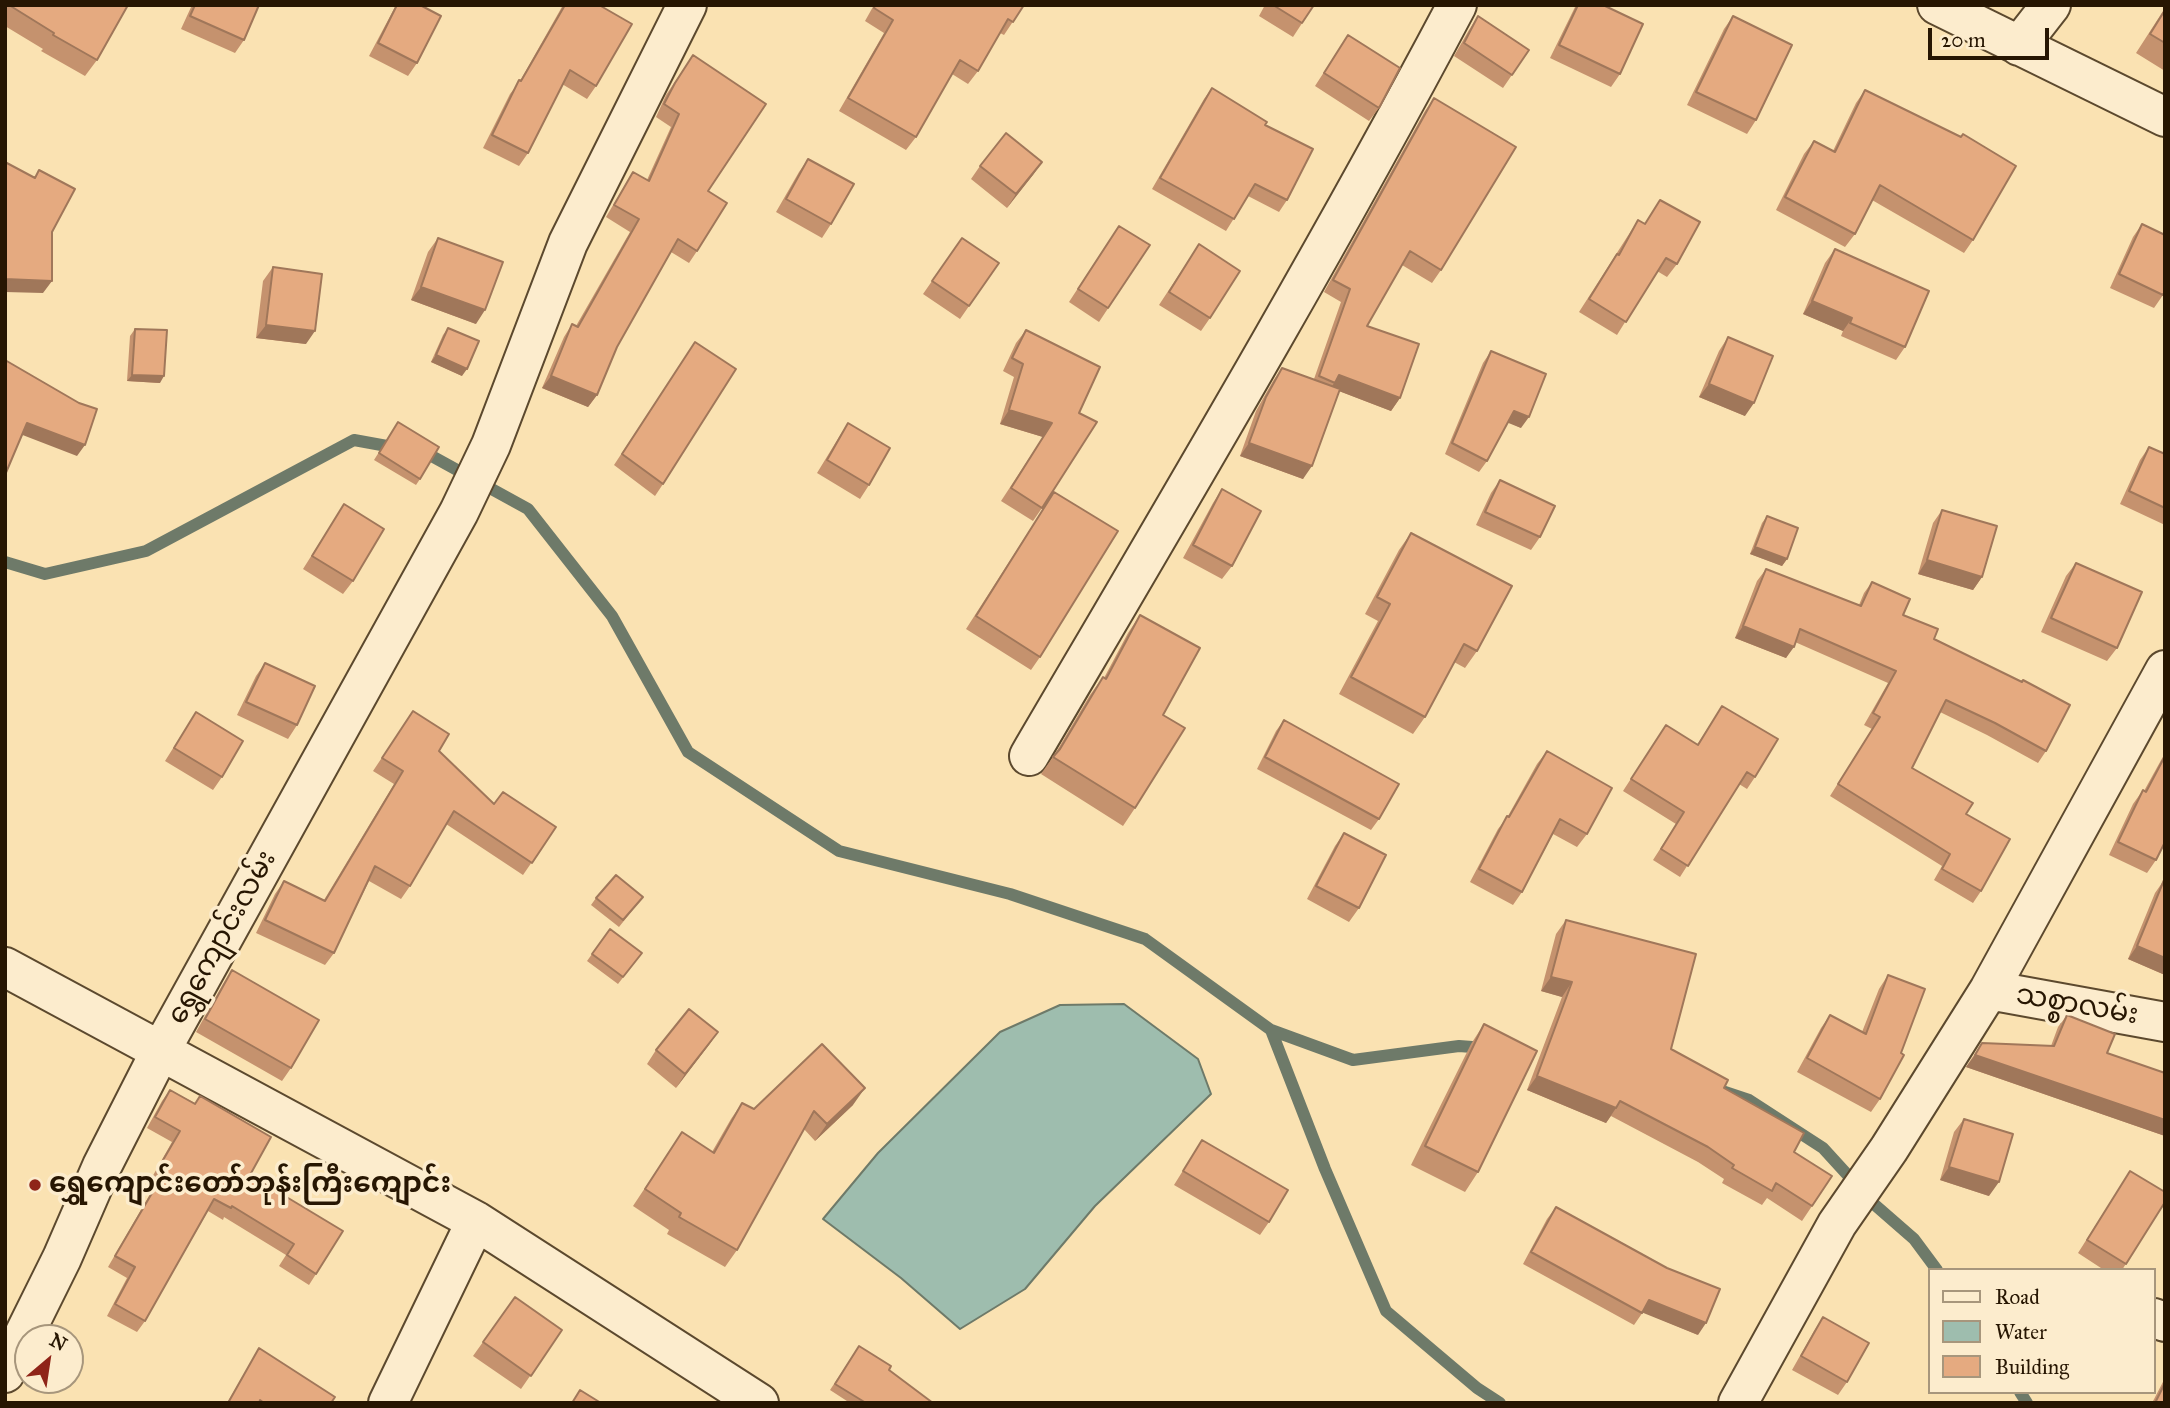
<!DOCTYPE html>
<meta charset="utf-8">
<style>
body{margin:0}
#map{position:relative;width:2170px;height:1408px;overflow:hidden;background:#fae2b2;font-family:"IM FELL Great Primer",serif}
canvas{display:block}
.frame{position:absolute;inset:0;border:7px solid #271602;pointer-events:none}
.legend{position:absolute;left:1928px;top:1268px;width:228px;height:126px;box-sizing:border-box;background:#fceccd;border:2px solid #a7967c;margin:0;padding:9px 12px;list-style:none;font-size:21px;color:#271602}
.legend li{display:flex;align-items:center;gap:14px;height:35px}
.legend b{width:35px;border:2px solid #a7967c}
.north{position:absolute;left:14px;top:1324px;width:70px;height:70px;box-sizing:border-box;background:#fceccd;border:2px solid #a7967c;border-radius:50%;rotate:29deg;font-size:19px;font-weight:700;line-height:28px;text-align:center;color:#271602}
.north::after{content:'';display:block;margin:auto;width:24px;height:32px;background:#8f2418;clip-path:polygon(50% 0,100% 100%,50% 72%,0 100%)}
.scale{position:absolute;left:1928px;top:28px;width:121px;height:32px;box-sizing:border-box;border:4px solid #271602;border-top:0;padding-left:9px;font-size:21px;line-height:24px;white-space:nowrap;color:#271602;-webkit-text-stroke:5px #fceccd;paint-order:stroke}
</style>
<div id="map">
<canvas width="2170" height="1408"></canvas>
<div class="frame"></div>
<ul class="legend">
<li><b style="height:9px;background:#fceccd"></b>Road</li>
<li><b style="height:19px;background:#9ebdae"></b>Water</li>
<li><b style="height:19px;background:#e5aa80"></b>Building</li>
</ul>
<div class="north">N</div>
<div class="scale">20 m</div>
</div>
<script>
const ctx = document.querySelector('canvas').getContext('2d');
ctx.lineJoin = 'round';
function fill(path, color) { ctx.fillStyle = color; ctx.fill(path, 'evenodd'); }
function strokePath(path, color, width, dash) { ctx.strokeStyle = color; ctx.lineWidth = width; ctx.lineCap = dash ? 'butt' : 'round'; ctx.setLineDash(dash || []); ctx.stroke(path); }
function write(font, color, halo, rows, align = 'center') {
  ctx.font = font + ' "IM FELL Great Primer","Noto Sans Myanmar",serif'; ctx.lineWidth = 7; ctx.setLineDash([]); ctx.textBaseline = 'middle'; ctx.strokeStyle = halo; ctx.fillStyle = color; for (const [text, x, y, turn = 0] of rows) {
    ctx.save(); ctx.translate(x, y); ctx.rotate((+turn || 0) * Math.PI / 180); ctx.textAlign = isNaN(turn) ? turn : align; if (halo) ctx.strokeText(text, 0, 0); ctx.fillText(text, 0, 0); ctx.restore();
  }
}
const water = new Path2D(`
 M 1124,1004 L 1198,1059 L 1211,1094 L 1095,1206 L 1025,1289 L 960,1329 L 901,1278 L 823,1219 L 878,1153 L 1000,1032 L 1060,1005 Z`);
fill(water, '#9ebdae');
strokePath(water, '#6e7a69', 2);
strokePath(new Path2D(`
 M 420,453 L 428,454 L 528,509 L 612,616 L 688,752 L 839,851 L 1010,894 L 1145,939 L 1271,1030 L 1325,1169 L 1386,1311 L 1477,1388 L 1500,1403
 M 5,562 L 45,574 L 146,551 L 354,440 L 398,448
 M 1271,1030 L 1353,1060 L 1459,1046 L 1485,1048
 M 1722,1091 L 1749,1100 L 1823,1148 L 1875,1205 L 1914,1239 L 1937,1270
 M 2020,1392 L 2027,1403`), '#6e7a69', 12);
const minor = new Path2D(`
 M 1937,5 L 2165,117
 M 2019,46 L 2051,5
 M 1029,756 C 1175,507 1322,260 1457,5
 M 5,967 L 476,1221 L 759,1403
 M 1989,990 L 2165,1022
 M 2154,1318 L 2165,1322
 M 5,1373 L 62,1258 L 102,1166 L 161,1050 L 459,512 L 491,445 L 568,243 L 687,5
 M 388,1403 L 476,1221
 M 1738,1403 L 1837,1224 L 1889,1149 L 1989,990 L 2165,670`);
strokePath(minor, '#5c492e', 42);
strokePath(minor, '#fceccd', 38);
fill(new Path2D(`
 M 5,5 L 128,5 L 97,60 L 85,76 L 41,51 L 43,49 L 5,26 Z
 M 192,5 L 259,5 L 244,40 L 235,53 L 181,29 Z
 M 396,5 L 420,5 L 417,63 L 408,76 L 369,56 Z
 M 563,5 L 599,5 L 596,86 L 587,99 L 562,84 L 528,153 L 519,166 L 483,148 L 510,94 L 520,81 Z
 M 874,5 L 1024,5 L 1004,35 L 1000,33 L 978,71 L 968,84 L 952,74 L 916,137 L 906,150 L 839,111 L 884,33 L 865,21 Z
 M 1265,5 L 1314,5 L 1293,37 L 1259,16 Z
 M 1576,5 L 1603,5 L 1620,74 L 1611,87 L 1550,58 Z
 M 2165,8 L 2165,71 L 2136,53 Z
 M 1478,16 L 1529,50 L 1503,88 L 1454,56 L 1469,30 Z
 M 1733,16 L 1756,120 L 1747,134 L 1687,105 L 1724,29 Z
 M 1348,35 L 1379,108 L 1369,121 L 1315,86 Z
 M 693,55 L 708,191 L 697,251 L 689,263 L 671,252 L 617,347 L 597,395 L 588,407 L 542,388 L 564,337 L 572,324 L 576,326 L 630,232 L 606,217 L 625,185 L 633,172 L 647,180 L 671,127 L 656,117 L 666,95 Z
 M 1212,88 L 1265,125 L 1287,200 L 1279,212 L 1248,196 L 1226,231 L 1152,189 L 1204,99 Z
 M 1865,90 L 1973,240 L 1964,253 L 1872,200 L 1855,234 L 1845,247 L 1776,210 L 1804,154 L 1814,141 L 1833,151 L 1856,103 Z
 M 1434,98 L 1441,270 L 1432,283 L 1402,265 L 1367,326 L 1400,398 L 1391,411 L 1339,391 L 1303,479 L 1240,456 L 1256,411 L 1273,381 L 1282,368 L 1314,379 L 1341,302 L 1324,292 L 1425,111 Z
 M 808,159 L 831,224 L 822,238 L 776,212 L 799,172 Z
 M 1042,162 L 1007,208 L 971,179 L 980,166 Z
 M 1660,200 L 1677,264 L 1667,277 L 1657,271 L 1617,335 L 1579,312 L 1638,220 L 1645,224 Z
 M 2142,224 L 2163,295 L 2154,308 L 2110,288 L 2133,237 Z
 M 438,238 L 476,324 L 411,300 L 428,252 Z
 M 962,238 L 999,263 L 960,319 L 923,294 Z
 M 1110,239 L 1150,245 L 1099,322 L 1069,302 Z
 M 1199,244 L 1210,318 L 1201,331 L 1159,305 Z
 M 1835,249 L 1905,347 L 1896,360 L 1841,336 L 1843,331 L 1803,314 L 1825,263 Z
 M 273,267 L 306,344 L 256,338 L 263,281 Z
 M 448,328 L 462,376 L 431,362 L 443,335 Z
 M 135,329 L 160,383 L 127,381 L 130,336 Z
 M 1026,330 L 1079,413 L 1042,508 L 1033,521 L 1001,501 L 1043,437 L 1000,424 L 1014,377 L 1003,371 L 1016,343 Z
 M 1728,337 L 1745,416 L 1699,397 L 1719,351 Z
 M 1491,351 L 1521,428 L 1508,422 L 1487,461 L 1479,472 L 1445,454 L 1483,363 Z
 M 687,354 L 663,484 L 655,496 L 614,465 Z
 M 398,422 L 420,479 L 416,485 L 374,460 Z
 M 848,423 L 869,485 L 860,499 L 817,473 L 839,437 Z
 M 2149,447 L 2165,454 L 2165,525 L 2120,504 L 2140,460 Z
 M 1500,480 L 1540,537 L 1531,550 L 1476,525 L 1491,493 Z
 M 1222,489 L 1232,566 L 1222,579 L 1183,558 L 1213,503 Z
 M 1054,492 L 1040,657 L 1031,670 L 966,629 Z
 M 344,504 L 353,581 L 343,594 L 303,569 Z
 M 1942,510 L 1982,577 L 1973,590 L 1918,574 L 1933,523 Z
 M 1767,516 L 1787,559 L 1782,566 L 1750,554 L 1762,523 Z
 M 1411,533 L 1477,651 L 1465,668 L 1454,662 L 1425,717 L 1413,734 L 1339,694 L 1378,621 L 1365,614 L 1399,550 Z
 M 2076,563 L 2117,648 L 2107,661 L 2041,632 L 2066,576 Z
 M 1766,569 L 1859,605 L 1864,593 L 1872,582 L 1903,615 L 1934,639 L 2046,751 L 2038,763 L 1987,735 L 1940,712 L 1912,768 L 1966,814 L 1981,891 L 1973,903 L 1934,880 L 1942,866 L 1830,796 L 1872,729 L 1864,725 L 1888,683 L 1795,642 L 1786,658 L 1735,638 L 1757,581 Z
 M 1140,615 L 1163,715 L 1135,808 L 1123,826 L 1041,774 L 1055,754 L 1090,695 L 1103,677 L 1104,678 L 1128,633 Z
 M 265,663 L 297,725 L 288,739 L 237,715 L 256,676 Z
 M 1722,706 L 1755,777 L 1747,789 L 1739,784 L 1680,877 L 1653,860 L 1676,824 L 1623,791 L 1658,737 L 1697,745 Z
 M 413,711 L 439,751 L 494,804 L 556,827 L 523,875 L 446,824 L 410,886 L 401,899 L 369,881 L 334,953 L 325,965 L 256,933 L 275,894 L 284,881 L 324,900 L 394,784 L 373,771 Z
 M 196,712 L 222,777 L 213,790 L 165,761 Z
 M 1284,720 L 1379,819 L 1371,830 L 1257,769 L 1276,731 Z
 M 1547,751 L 1587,834 L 1577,847 L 1553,834 L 1522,892 L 1513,905 L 1470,882 L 1498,829 L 1508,816 L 1537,764 Z
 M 2165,753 L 2165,842 L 2156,860 L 2147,873 L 2109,855 L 2133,804 L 2143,790 L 2144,791 Z
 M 1344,833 L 1359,908 L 1349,922 L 1307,899 L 1335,846 Z
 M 2164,880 L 2165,975 L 2128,959 L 2155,893 Z
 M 643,897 L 619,927 L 591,905 L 596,898 Z
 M 1566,920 L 1671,1049 L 1724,1088 L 1794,1152 L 1812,1206 L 1802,1221 L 1767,1198 L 1762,1205 L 1722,1183 L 1724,1179 L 1698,1162 L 1611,1116 L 1606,1123 L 1527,1090 L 1562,997 L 1541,991 L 1556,934 Z
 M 610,929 L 642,953 L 618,984 L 587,961 Z
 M 232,970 L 291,1068 L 282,1081 L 196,1032 L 223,984 Z
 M 1888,975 L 1901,1053 L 1880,1099 L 1871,1112 L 1797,1072 L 1821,1028 L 1830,1015 L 1862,1032 L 1879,989 Z
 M 2067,1015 L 2107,1053 L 2165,1073 L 2165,1136 L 1966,1067 L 1982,1043 L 2051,1046 L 2058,1027 Z
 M 1484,1024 L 1478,1172 L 1465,1192 L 1411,1165 L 1471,1044 Z
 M 718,1032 L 676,1088 L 647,1064 L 656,1050 Z
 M 170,1090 L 195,1103 L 200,1096 L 250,1175 L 316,1274 L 309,1285 L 279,1266 L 286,1255 L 224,1217 L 223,1220 L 208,1211 L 145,1321 L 137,1332 L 107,1316 L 127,1278 L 108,1267 L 157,1182 L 151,1179 L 172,1142 L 147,1128 L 162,1101 Z
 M 742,1103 L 754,1109 L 853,1105 L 815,1141 L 804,1129 L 737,1250 L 725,1267 L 667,1234 L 669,1230 L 633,1206 L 682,1132 L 712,1152 L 731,1119 Z
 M 1964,1119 L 1989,1196 L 1940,1180 L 1954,1132 Z
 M 1202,1140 L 1269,1222 L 1260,1235 L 1174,1185 Z
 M 2130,1171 L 2165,1202 L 2122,1270 L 2104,1270 L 2078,1253 Z
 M 1556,1207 L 1698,1335 L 1643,1312 L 1634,1325 L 1523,1264 L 1547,1219 Z
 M 515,1297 L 562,1330 L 521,1389 L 473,1356 Z
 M 1823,1317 L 1847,1382 L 1838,1395 L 1792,1370 L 1814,1331 Z
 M 859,1346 L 889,1370 L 933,1403 L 850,1403 L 830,1390 Z
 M 259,1348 L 331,1403 L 227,1403 Z
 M 2165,1378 L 2165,1403 L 2152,1403 Z`), '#c5926e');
fill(new Path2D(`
 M 1042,162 L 1033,175 L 1007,208 L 1016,194 Z
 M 5,279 L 52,281 L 43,293 L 5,292 Z
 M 421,287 L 485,310 L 476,324 L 411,300 Z
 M 1812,301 L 1852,318 L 1843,331 L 1803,314 Z
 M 266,325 L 315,331 L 306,344 L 256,338 Z
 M 436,355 L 467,369 L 462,376 L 431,362 Z
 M 132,375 L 164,376 L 160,383 L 127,381 Z
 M 1339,375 L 1400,398 L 1391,411 L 1331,388 Z
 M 551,376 L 597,395 L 588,407 L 542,388 Z
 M 1709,384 L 1754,403 L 1745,416 L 1699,397 Z
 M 1009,410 L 1052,423 L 1043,437 L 1000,424 Z
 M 1514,411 L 1529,417 L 1521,428 L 1506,422 Z
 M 27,423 L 85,445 L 77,456 L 20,434 Z
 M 1249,443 L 1312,466 L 1303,479 L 1240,456 Z
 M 1755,547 L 1787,559 L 1782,566 L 1750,554 Z
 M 1927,560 L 1982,577 L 1973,590 L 1918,574 Z
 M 1743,626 L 1794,647 L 1786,658 L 1735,638 Z
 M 2137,946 L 2165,958 L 2165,975 L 2128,959 Z
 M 1551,977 L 1572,982 L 1562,997 L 1541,991 Z
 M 718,1032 L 709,1045 L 676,1088 L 685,1074 Z
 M 1975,1055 L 2165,1120 L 2165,1136 L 1966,1067 Z
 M 1537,1076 L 1616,1108 L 1606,1123 L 1527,1090 Z
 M 865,1088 L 853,1105 L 815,1141 L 827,1124 Z
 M 1949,1167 L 1999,1182 L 1989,1196 L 1940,1180 Z
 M 1649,1300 L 1706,1323 L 1698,1335 L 1641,1312 Z`), '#a0775a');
const building = new Path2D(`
 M 9,5 L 128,5 L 97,60 L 53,35 L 54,33 Z
 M 195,5 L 259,5 L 244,40 L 190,16 Z
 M 397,5 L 420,5 L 441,16 L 417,63 L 378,43 Z
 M 565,5 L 599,5 L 632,24 L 596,86 L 570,70 L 528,153 L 492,135 L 519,80 L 521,81 Z
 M 875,5 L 1024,5 L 1013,22 L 1008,19 L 978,71 L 960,60 L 916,137 L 848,98 L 893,20 L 874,8 Z
 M 1273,5 L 1314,5 L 1302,23 Z
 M 1578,5 L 1603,5 L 1643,24 L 1620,74 L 1559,45 Z
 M 2165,10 L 2165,43 L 2150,34 Z
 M 1478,16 L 1529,50 L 1512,75 L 1464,43 Z
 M 1733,16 L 1792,45 L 1756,120 L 1696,92 Z
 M 1348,35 L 1400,68 L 1379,108 L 1324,73 Z
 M 693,55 L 766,104 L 708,191 L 727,203 L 697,251 L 678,239 L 617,347 L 597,395 L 551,376 L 572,324 L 578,327 L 639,219 L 614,205 L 633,172 L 649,181 L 679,114 L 664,104 L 675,83 Z
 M 1212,88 L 1267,122 L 1265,125 L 1313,149 L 1287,200 L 1255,184 L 1234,219 L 1160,178 Z
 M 1865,90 L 1961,137 L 1963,134 L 2016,166 L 1973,240 L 1880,185 L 1855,234 L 1785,197 L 1814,141 L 1835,152 Z
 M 1434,98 L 1516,147 L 1441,270 L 1410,251 L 1367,326 L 1419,344 L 1400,398 L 1339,375 L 1335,383 L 1319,376 L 1350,289 L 1333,280 Z
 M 1006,133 L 1042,162 L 1016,194 L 980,166 Z
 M 808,159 L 854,184 L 831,224 L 786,199 Z
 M 5,162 L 35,178 L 39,170 L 75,189 L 52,232 L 52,281 L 5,279 Z
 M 1660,200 L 1700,222 L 1677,264 L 1666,258 L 1626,322 L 1589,299 L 1617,254 L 1619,255 L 1638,220 L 1645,224 Z
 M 2142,224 L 2165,235 L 2165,291 L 2163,295 L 2119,274 Z
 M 1119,226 L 1150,245 L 1108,308 L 1078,289 Z
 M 438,238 L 503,262 L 485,310 L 421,287 Z
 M 962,238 L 999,263 L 969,306 L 932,281 Z
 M 1199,244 L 1240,271 L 1210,318 L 1169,292 Z
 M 1835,249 L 1929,291 L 1905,347 L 1850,323 L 1852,318 L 1812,301 Z
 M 273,267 L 322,274 L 315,331 L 266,325 Z
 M 448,328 L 479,341 L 467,369 L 436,355 Z
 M 135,329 L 167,330 L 164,376 L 132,375 Z
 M 1026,330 L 1100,367 L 1079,413 L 1097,422 L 1042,508 L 1011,488 L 1052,423 L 1009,410 L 1023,364 L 1012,358 Z
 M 1728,337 L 1773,356 L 1754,403 L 1709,384 Z
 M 695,342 L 736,369 L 663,484 L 622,454 Z
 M 1491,351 L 1546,374 L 1529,417 L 1514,411 L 1487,461 L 1452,443 Z
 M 5,360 L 79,403 L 97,409 L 85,445 L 27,423 L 5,475 Z
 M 1282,368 L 1340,389 L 1312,466 L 1249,443 L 1266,397 Z
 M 398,422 L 439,447 L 420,479 L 379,453 Z
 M 848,423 L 890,448 L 869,485 L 827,460 Z
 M 2149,447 L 2165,454 L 2165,508 L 2129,491 Z
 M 1500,480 L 1555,506 L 1540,537 L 1485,512 Z
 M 1222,489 L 1261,511 L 1232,566 L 1193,545 Z
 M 1054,492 L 1118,531 L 1040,657 L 976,616 Z
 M 344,504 L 384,529 L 353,581 L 312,556 Z
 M 1942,510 L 1997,526 L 1982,577 L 1927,560 Z
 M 1767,516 L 1798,528 L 1787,559 L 1755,547 Z
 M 1411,533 L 1512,586 L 1477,651 L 1464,644 L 1425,717 L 1351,677 L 1390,604 L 1377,597 Z
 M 2076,563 L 2142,592 L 2117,648 L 2051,618 Z
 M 1766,569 L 1861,606 L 1872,582 L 1910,599 L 1903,615 L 1938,629 L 1934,639 L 2022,682 L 2023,680 L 2070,705 L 2046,751 L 1995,723 L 1946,700 L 1912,768 L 1973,803 L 1966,814 L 2010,839 L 1981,891 L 1942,869 L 1950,854 L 1838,784 L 1880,717 L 1873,713 L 1896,671 L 1800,629 L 1794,647 L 1743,626 Z
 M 1140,615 L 1200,648 L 1163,715 L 1185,728 L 1135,808 L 1053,757 L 1060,749 L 1103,677 L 1106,679 Z
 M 265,663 L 315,686 L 297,725 L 246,702 Z
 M 1722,706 L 1778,739 L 1755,777 L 1747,772 L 1688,866 L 1661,849 L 1684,812 L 1631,779 L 1666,725 L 1698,745 Z
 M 413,711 L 449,734 L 439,751 L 494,804 L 503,792 L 556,827 L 532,863 L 454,811 L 410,886 L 375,866 L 334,953 L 265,920 L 284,881 L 325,901 L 403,771 L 382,758 Z
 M 196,712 L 243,741 L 222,777 L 174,748 Z
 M 1284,720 L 1399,784 L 1379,819 L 1265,757 Z
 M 1547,751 L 1612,788 L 1587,834 L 1560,819 L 1522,892 L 1479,869 L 1507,816 L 1509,817 Z
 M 2165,756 L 2165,842 L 2156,860 L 2118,842 L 2143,790 L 2146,792 Z
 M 1344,833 L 1386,855 L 1359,908 L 1316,886 Z
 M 616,875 L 643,897 L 623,920 L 596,898 Z
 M 2164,880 L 2165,880 L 2165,958 L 2137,946 Z
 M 1566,920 L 1696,954 L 1671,1049 L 1728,1080 L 1724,1088 L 1804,1133 L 1794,1152 L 1832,1176 L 1812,1206 L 1776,1183 L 1772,1191 L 1732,1168 L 1734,1165 L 1708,1147 L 1620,1101 L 1616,1108 L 1537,1076 L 1572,982 L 1551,977 Z
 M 610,929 L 642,953 L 623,977 L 592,954 Z
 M 232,970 L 319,1020 L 291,1068 L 205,1019 Z
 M 1888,975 L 1925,989 L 1901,1053 L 1904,1055 L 1880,1099 L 1807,1058 L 1830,1015 L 1866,1034 Z
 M 689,1009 L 718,1032 L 685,1074 L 656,1050 Z
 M 2067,1015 L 2115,1034 L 2107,1053 L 2165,1073 L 2165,1120 L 1975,1055 L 1982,1043 L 2054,1046 Z
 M 1484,1024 L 1537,1051 L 1478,1172 L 1425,1146 Z
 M 822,1044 L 865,1088 L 827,1124 L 814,1111 L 737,1250 L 679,1217 L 681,1213 L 645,1189 L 682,1132 L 714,1153 L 742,1103 L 754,1109 Z
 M 170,1090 L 195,1104 L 200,1096 L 271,1137 L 250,1175 L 343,1231 L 316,1274 L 287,1255 L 294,1244 L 232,1206 L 231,1208 L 214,1199 L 145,1321 L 115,1304 L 135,1267 L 115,1256 L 165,1171 L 159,1167 L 180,1131 L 155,1117 Z
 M 1964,1119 L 2013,1134 L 1999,1182 L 1949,1167 Z
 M 1202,1140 L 1288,1190 L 1269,1222 L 1183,1171 Z
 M 2130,1171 L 2165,1192 L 2165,1202 L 2126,1264 L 2087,1240 Z
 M 1556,1207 L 1667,1268 L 1720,1289 L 1706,1323 L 1649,1300 L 1642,1313 L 1531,1252 Z
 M 515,1297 L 562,1330 L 531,1376 L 483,1342 Z
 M 1823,1317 L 1869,1343 L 1847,1382 L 1801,1356 Z
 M 859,1346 L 891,1366 L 889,1370 L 933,1403 L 866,1403 L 835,1384 Z
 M 259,1348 L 335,1397 L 331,1403 L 264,1403 L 260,1400 L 259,1403 L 228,1403 Z
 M 2165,1383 L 2165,1403 L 2155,1403 Z
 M 580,1390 L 601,1403 L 572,1403 Z`);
fill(building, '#e5aa80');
strokePath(building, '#a0775a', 2);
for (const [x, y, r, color] of [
 [35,1185,7,"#8f2418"]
]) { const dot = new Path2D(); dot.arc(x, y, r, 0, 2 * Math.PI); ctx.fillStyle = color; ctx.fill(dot); strokePath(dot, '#fceccd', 2.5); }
write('28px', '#271602', '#fceccd', [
 ["ရွှေကျောင်းလမ်း",223,938,-61],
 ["သစ္စာလမ်း",2077,1006,10]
]);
write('bold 28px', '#271602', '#fceccd', [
 ["ရွှေကျောင်းတော်ဘုန်းကြီးကျောင်း",49,1185]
], 'left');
</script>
